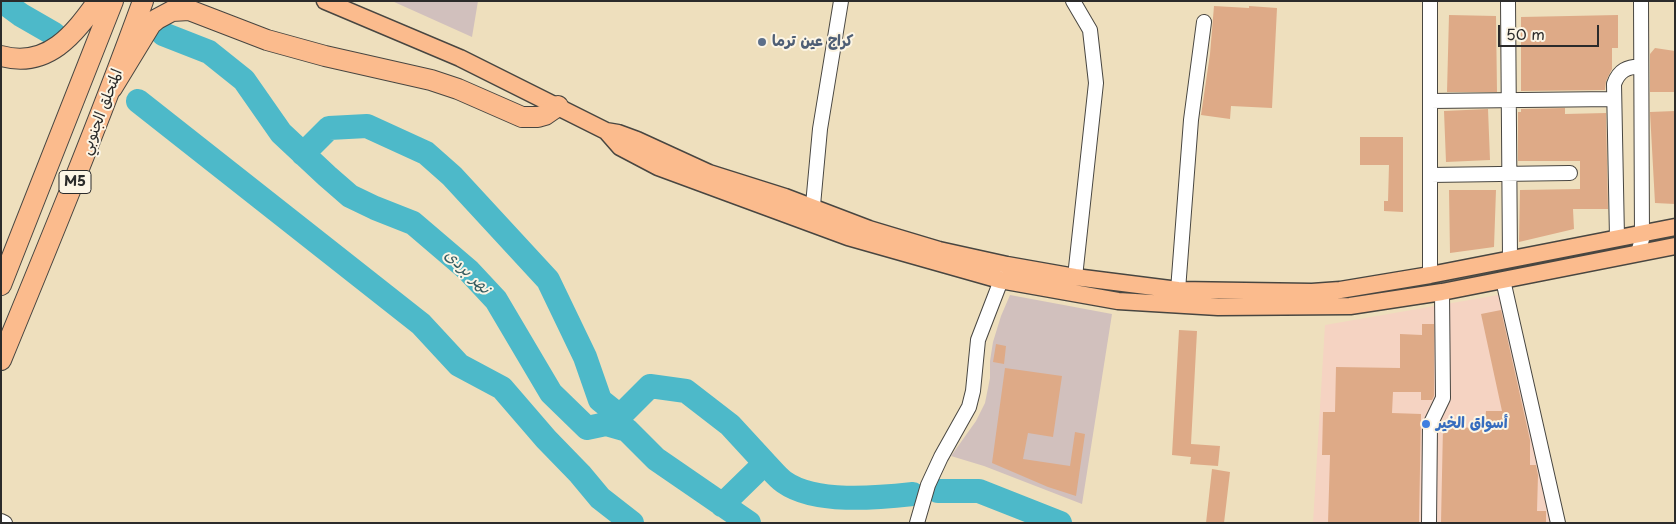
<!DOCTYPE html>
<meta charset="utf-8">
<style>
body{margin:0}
#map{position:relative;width:1676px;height:524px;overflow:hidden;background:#eedfbd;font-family:"Playpen Sans",sans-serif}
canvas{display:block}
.frame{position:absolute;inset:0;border:2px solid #2b2b2b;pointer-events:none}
.scale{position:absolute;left:1498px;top:25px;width:101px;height:22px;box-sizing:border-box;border:2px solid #2b2b2b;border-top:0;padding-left:6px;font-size:15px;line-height:18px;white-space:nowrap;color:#2b2b2b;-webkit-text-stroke:4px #fcf5e5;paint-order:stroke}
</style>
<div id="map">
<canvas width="1676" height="524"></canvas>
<div class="frame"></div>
<div class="scale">50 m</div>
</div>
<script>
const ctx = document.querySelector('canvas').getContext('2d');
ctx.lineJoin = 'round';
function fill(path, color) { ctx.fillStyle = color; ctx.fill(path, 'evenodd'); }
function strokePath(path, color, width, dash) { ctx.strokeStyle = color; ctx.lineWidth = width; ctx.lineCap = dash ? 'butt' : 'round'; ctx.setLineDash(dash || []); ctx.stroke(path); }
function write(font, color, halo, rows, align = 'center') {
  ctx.font = font + ' "Playpen Sans","Playpen Sans Arabic",sans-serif'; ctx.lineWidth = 4; ctx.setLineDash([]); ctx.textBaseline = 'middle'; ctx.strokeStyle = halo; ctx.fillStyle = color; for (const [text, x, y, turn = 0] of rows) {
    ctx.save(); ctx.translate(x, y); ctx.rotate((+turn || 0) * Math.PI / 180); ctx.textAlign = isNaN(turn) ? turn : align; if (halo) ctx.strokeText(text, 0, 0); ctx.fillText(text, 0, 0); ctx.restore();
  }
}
fill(new Path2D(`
 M 1504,294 L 1554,523 L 1313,523 L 1325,325 Z`), '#f5d3c2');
fill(new Path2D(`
 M 392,1 L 478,1 L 472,37 Z
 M 1010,295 L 1112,314 L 1082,504 L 984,466 L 951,456 L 976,421 L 985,403 L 990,378 L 990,361 L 993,342 L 1001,316 Z`), '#d1c0bd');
strokePath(new Path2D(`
 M 2,1 L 21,15 L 54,34
 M 163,34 L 209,52 L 244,80 L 281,133 L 327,176 L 350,196 L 375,208 L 413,223 L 468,270 L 496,300 L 551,393 L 587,428 L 606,424 L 627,430 L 656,459 L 749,523
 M 138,101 L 421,324 L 459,365 L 502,388 L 546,439 L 580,474 L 600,498 L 632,523
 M 303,154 L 329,128 L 367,126 L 426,153 L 452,176 L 548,280 L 585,357 L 600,400 L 620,416 L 650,386 L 686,391 L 730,425 L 765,463 L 722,505
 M 765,463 C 771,469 777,477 784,482 C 815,504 876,498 913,494
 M 938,491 L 979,491 L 1060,523`), '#4db9c9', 24);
fill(new Path2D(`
 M 1214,6 L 1249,8 L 1249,6 L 1277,8 L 1272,108 L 1231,106 L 1230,119 L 1201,115 L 1210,54 Z
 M 1449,15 L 1496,16 L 1497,92 L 1447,92 Z
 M 1618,15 L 1618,48 L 1612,48 L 1612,69 L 1606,81 L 1605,90 L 1521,91 L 1521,17 Z
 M 1655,48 L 1675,51 L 1675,92 L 1650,92 L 1650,54 Z
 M 1565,108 L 1565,114 L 1606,113 L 1608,209 L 1573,209 L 1574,229 L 1519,242 L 1520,190 L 1580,189 L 1580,161 L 1518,161 L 1518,112 L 1521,112 L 1521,109 Z
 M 1488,109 L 1490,160 L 1446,162 L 1444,111 Z
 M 1675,111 L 1675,204 L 1655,203 L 1650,112 Z
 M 1360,137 L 1403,137 L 1403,212 L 1384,211 L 1384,201 L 1388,201 L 1389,165 L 1360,165 Z
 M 1449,190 L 1496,190 L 1494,247 L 1450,253 Z
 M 1501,310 L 1530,440 L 1530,465 L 1536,465 L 1538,475 L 1537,511 L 1546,511 L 1546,523 L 1441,523 L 1443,427 L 1485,428 L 1486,411 L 1502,411 L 1481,314 Z
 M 1422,324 L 1434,324 L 1434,396 L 1432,400 L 1421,400 L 1421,392 L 1393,392 L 1392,413 L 1421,414 L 1419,523 L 1328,523 L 1330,455 L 1322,455 L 1323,412 L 1335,412 L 1336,367 L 1400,368 L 1400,334 L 1422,335 Z
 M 1179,330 L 1197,331 L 1191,444 L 1220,446 L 1218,466 L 1190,464 L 1191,457 L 1172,455 Z
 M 996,344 L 1006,346 L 1004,364 L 993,362 Z
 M 1005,368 L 1062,376 L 1053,437 L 1028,433 L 1023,459 L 1070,466 L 1075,432 L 1085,434 L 1076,496 L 1048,487 L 992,463 Z
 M 1212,469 L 1230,472 L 1224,523 L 1206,523 Z`), '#deaa87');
const minor = new Path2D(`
 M 1073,1 L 1090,30 L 1096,83 L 1075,277
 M 1508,1 L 1510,259
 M 1430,101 L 1614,99
 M 1430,175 L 1570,173
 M 812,216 L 820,129 L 841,1
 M 1617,238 L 1614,84 C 1619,70 1627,67 1641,66
 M 1638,253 L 1642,239 L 1641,1
 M 1430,275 L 1430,1
 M 1503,280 L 1558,523
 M 1178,290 L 1191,120 L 1204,22
 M 1,521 L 5,523
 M 917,523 L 928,485 L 941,457 L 969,407 L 973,391 L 978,340 L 1005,270
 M 1429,523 L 1430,425 L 1443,398 L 1442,292`);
const major = new Path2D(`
 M 325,1 L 460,58 L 606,131 L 618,133 L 637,140 L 709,173 L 785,197 L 869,229 L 939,250 L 1007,265 L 1075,277 L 1178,290 L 1312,292 L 1340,290 L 1430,275 L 1675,227
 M 606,131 L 620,147 L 658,167 L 848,237 L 1000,280 L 1118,301 L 1218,307 L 1350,306 L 1442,292 L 1675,246`);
const highway = new Path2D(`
 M 1,56 C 48,69 74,34 98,1
 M 112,88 L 151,24 L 157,19 L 172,11 L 189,10 L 267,40 L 325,56 L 431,80 L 458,89 L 522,117 L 538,117 L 545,115 L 558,106
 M 1,285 L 113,1
 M 1,360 C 50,241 99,122 143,1`);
strokePath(minor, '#484641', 16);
strokePath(major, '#484641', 19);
strokePath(highway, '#484641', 22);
strokePath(minor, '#fff', 14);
strokePath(major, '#fbbb8d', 16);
strokePath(highway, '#fbbb8d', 20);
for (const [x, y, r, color] of [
 [762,42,5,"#5c6f8a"],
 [1426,424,5,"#3f7fe0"]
]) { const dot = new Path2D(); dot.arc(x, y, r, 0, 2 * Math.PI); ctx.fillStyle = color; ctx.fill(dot); strokePath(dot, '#fcf5e5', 2); }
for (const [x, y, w] of [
 [75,182,32]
]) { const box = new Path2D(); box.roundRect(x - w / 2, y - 11.5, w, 23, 4); ctx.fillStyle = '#fcf5e5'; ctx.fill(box); strokePath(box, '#2b2b2b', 1); }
write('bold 14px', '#2b2b2b', null, [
 ["M5",75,182]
]);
write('bold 15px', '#4e5e75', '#fcf5e5', [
 ["كراج عين ترما",772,42]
], 'left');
write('15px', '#2b2b2b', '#fcf5e5', [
 ["المتحلق الجنوبي",102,112,-69]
]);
write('bold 15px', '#366cbe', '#fcf5e5', [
 ["أسواق الخير",1436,424]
], 'left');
write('italic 16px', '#375d62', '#fcf5e5', [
 ["نهر بردى",467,272,44]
]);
</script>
